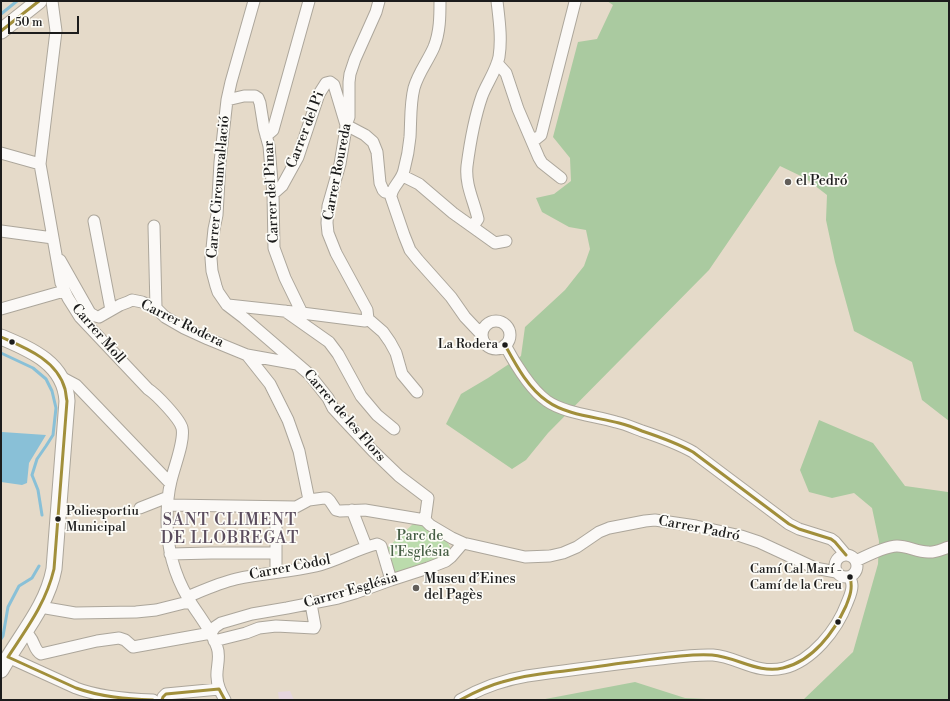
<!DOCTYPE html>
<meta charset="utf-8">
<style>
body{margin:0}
#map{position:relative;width:950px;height:701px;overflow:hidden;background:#e5dac9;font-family:"Libre Bodoni",serif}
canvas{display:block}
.frame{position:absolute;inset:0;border:2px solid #1c1c1c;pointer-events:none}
.scale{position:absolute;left:8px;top:16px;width:71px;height:18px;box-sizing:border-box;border:2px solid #1c1c1c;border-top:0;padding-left:5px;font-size:12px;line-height:14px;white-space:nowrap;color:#1c1c1c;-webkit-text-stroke:3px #fdfcf7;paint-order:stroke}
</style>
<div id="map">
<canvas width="950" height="701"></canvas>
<div class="frame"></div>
<div class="scale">50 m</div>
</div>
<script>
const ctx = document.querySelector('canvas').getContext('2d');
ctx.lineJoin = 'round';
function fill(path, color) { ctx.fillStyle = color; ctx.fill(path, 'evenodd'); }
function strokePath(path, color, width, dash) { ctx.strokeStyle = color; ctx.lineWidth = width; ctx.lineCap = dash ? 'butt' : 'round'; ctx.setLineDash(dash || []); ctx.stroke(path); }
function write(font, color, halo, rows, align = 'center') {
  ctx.font = font + ' "Libre Bodoni",serif'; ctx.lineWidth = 3.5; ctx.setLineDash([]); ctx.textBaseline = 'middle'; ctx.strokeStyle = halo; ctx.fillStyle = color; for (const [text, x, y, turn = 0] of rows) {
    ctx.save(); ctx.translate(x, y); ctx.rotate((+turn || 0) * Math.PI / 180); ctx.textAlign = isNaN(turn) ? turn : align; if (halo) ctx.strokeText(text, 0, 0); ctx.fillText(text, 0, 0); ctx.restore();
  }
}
fill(new Path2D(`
 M 290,691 L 294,700 L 279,700 L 278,692 Z`), '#e6d6de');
fill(new Path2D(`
 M 414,522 L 419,523 L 447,541 L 451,549 L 444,557 L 397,574 L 392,573 L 387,548 L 413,524 Z`), '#bbdbac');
fill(new Path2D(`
 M 607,1 L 949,1 L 949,421 L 922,400 L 912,362 L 854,331 L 835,262 L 826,220 L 827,195 L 805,178 L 780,166 L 709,270 L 548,433 L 526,460 L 512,469 L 446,424 L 461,394 L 488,378 L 521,356 L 525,327 L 565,290 L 584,266 L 590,249 L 586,230 L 569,227 L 542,212 L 536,198 L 554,194 L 571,181 L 570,158 L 553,137 L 578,42 L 597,39 L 613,5 Z
 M 819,420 L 873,443 L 905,486 L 948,492 L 949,495 L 949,700 L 803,700 L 853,652 L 878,564 L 879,541 L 872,508 L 854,493 L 832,498 L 809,492 L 800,470 Z
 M 635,682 L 685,698 L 727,700 L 540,700 Z`), '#aacaa0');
fill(new Path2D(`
 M 2,432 L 46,435 L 29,463 L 27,483 L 22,485 L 1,482 Z`), '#89c0d7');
strokePath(new Path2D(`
 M 1,14 L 17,1
 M 1,353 L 33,368 L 46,379 L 52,391 L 56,408 L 53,435 L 46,446 L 37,459 L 32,475 L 38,490 L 42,515
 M 1,639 L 3,636 L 8,607 L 19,586 L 32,578 L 39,566`), '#89c0d7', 3);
const street = new Path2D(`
 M 52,1 L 56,31 L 40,164 L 61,283 L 68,298 L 80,317 L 148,389 C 156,394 180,419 182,428 C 185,441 174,467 171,481 C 168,493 167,507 167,520 C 167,548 174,574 188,598 C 198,615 211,629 217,647 C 221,657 216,668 217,677 C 217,686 221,693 225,700
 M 254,1 L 231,82 L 227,100 L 220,162 L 217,215 L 214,229 L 211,258 L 212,271 L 216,286 L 218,292 L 227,305 L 244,318 L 309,374 L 328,398 L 333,408 L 344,420 L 373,451 L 399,476 L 428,498 L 425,520
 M 440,1 C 440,16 440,32 434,47 C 428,61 418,73 414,88 C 410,104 411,120 410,137 C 409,148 407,159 404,170 C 402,181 391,187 391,197 L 404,235 L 410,250 L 418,260 L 451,297 L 465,317 L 482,335
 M 497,63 L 506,73 L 518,109 L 539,158 L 542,163 L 561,178
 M 227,100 L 244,96 L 255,96 L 258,98 L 260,103 L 264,128 L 269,146 L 273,194 L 274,248 L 285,278 L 302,313
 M 266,136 L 273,130 L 309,1
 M 531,137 L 536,139 L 541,135 L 575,2
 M 1,153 L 40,164
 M 403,176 L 419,184 L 453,213 L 495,243 L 506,241
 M 273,194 L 282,186 L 298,157 L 319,94 L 326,83 L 330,82 L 334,85 L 346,125 L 365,135 L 373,142 L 377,152 L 380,183 L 383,190 L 385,192 L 391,193
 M 94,221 L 111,310
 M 471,225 L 476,222 L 478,219 C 474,201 465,185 467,166 C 470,143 474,119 482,96 C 487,83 496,71 499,57 C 502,38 499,19 497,1
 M 154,226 L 156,308
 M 1,231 L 53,238
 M 60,260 L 90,313 L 95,316 L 99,317 L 120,305 L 128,302 L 132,300 L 142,302 L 156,308 L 165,317 L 184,328 L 208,339 L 247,355 L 297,364
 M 228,305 L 302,313 L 365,321 L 368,319 L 367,310 L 336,253 L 328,233 L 327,223 L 328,206 L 340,164 L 345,134 L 346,125 L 349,117 L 349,82 L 350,74 L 355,59 L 376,12 L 379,1
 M 1,309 L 64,291
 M 285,311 L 329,342 L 338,354 L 361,396 L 377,415 L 394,429
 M 368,319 L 383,332 L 390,342 L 396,353 L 402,374 L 417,392
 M482 335a14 14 0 1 1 28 0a14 14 0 1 1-28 0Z
 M 505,345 C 514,362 531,390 547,401 C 564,413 596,416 616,422 C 625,424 634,428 642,431 C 660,437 677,443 693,452 L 789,524 L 799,529 L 831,539 L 835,542 L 846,555
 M 247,355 L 270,384 L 288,420 L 299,451 L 309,500
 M 59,376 L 76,385 L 170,483
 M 168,505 L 296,507 L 309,500 L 324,498 L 327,498 L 330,501 L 336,510 L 340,511 L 365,510 L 425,520
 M 140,508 L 168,497
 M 352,510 L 366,546
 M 425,520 L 430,525 L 452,538 L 463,543 L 525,557 L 550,556 L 563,553 L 577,547 L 599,532 L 609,528 L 645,521 L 655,520 L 696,526 L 741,536 L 759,542 L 815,568 L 836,572
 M 170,554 L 211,553 L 276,553
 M835 566a11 11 0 1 1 22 0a11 11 0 1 1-22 0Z
 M 856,561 C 866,556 886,546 897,546 C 908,546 917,552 928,552 C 935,553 942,549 949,547
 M 276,572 L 276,507
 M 187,597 C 204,590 219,583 236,579 C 263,573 290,572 316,566 C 337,561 356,549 377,544 L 381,546 L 391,580
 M 40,607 L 75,613 L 136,612 L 156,610 L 184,603 L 191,603
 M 24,633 C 25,633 29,636 30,637 C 35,643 34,650 41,654 L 97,641 L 119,638 L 125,640 L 133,647 L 211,633
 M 211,633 L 215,627 L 221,623 L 252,614 L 287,608 L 338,598 L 355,593 L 391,580 L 428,568 L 446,561 L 451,557 L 463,543
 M 214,641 L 246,633 L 259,628 L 276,626 L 314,628 L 315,626 L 311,604
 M 8,657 L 76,688 C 99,697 128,699 153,700
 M 162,700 L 163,697 L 166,694 L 219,689
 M 460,700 C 481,688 503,680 527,676 C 568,670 609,665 650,660 C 671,658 692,654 713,655 C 738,657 757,675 784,668 C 812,661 837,630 847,603 C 849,598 852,592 852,586 C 852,583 851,580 850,577`);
const secondary = new Path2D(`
 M 1,31 L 39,1
 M 1,337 C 32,350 65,364 67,401 L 54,569 C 47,607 19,637 1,670`);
strokePath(street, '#aca69b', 13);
strokePath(secondary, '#aca69b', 17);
strokePath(street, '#fbf9f7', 11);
strokePath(secondary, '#fbf9f7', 15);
strokePath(new Path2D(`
 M 1,31 L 39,1
 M 1,337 C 26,348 57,360 65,389 C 66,393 66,397 67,401 L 54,569 C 46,603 27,628 8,657
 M 505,345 C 516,365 528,388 547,401 C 566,415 596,417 619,423 C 627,425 635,428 642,431 C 660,437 677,443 693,452 L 789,524 L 799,529 L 831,539 L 835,542 L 846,555
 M 8,657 L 76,688 C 101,697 127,699 153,700
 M 162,700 L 163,697 L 166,694 L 219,689 L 225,700
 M 460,700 C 473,693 487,686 502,682 C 519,677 537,674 555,672 C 581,669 606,665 631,662 C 656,659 688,653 712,655 C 737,657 758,674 783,668 C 813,661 834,632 846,606 C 850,596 853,588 850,577`), '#a18f3b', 3);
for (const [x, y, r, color] of [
 [788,182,4,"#625e59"],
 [12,342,3.5,"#1c1c1c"],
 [505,345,3.5,"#1c1c1c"],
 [58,519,3.5,"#1c1c1c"],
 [850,577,3.5,"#1c1c1c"],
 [416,588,4,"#625e59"],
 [838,622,3.5,"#1c1c1c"]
]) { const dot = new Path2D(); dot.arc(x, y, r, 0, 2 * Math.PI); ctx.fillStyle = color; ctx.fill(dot); strokePath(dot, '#fdfcf7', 1.5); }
write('13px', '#1c1c1c', '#fdfcf7', [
 ["La Rodera",498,345],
 ["Poliesportiu",66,512,"left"],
 ["Municipal",66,528,"left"],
 ["Camí Cal Marí -",842,570],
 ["Camí de la Creu",842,586]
], 'right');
write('14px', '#1c1c1c', '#fdfcf7', [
 ["Carrer del Pi",306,130,-69],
 ["Carrer Roureda",338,172,-79],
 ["Carrer Circumval·lació",219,187,-85],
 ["Carrer del Pinar",272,192,-93],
 ["Carrer Rodera",182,324,26],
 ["Carrer Moll",98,334,49],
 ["Carrer de les Flors",344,416,49],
 ["Carrer Padró",699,529,11],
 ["Carrer Còdol",290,568,-11],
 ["Carrer Església",351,591,-16]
]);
write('14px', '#1c1c1c', '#fdfcf7', [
 ["el Pedró",796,182],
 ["Museu d’Eines",424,580],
 ["del Pagès",424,596]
], 'left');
write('14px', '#475f46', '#fdfcf7', [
 ["Parc de",420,537],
 ["l'Església",420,553]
]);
ctx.letterSpacing = '1px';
write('16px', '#5b4d5e', '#fdfcf7', [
 ["SANT CLIMENT",230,521],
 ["DE LLOBREGAT",230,539]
]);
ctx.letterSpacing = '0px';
</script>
